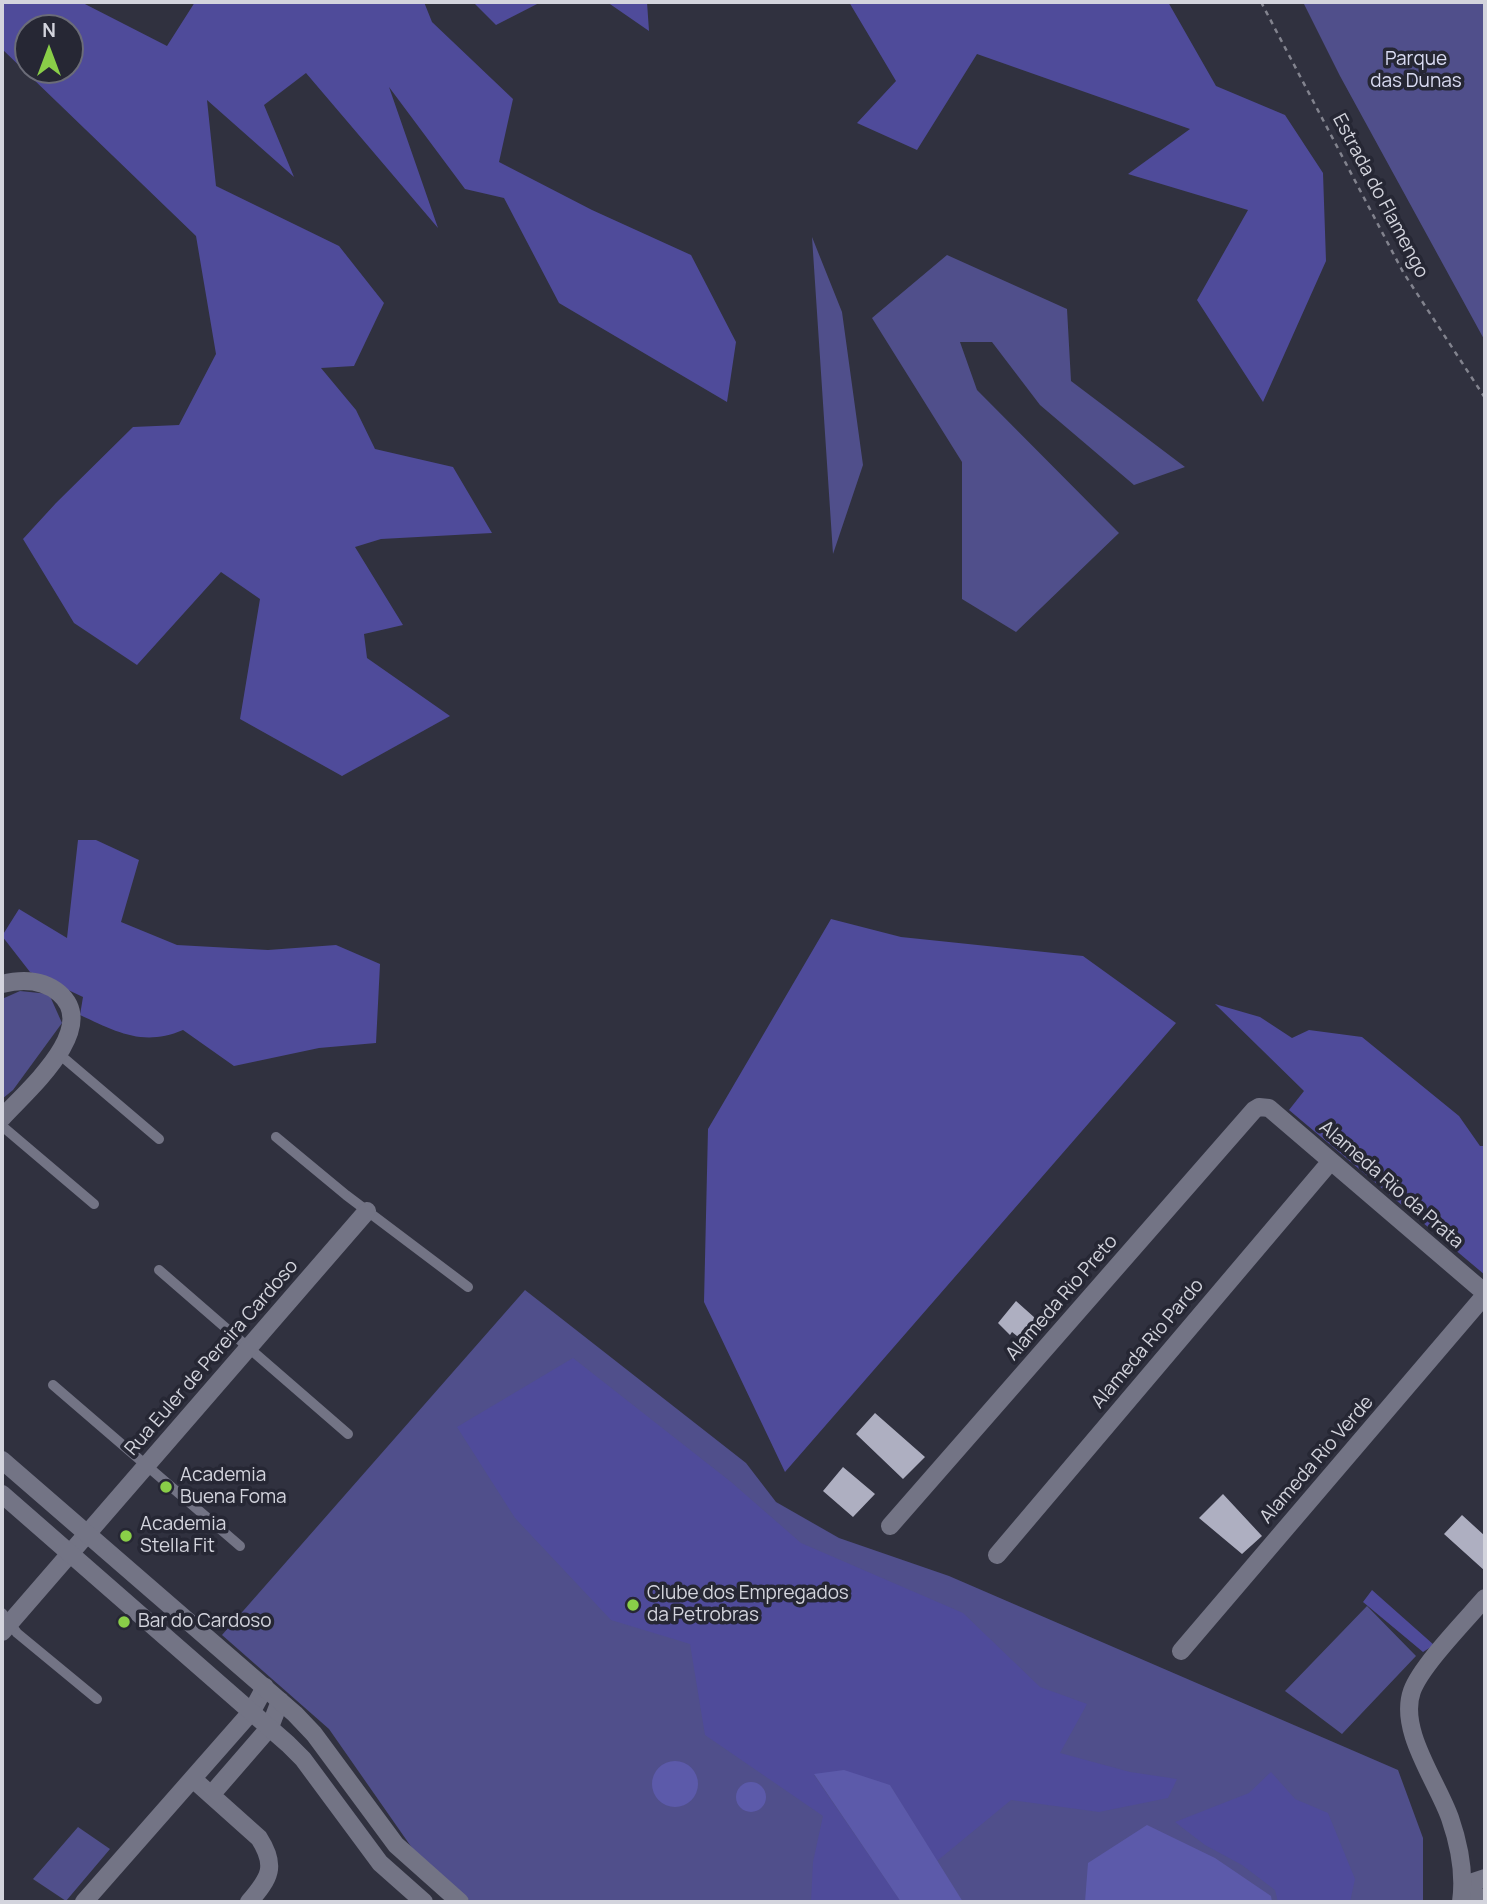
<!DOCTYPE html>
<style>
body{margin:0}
#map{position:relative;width:1487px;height:1904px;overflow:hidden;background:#30313f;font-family:Manrope,sans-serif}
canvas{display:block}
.frame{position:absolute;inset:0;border:4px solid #d3d4dd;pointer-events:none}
.north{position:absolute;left:14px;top:14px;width:70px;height:70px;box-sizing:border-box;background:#262734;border:2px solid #6b6c78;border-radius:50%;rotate:0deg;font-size:19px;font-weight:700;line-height:28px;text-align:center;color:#d3d4dd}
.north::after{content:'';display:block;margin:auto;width:24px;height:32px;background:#89ce48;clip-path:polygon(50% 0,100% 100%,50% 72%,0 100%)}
</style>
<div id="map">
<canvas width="1487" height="1904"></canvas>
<div class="frame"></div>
<div class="north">N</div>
</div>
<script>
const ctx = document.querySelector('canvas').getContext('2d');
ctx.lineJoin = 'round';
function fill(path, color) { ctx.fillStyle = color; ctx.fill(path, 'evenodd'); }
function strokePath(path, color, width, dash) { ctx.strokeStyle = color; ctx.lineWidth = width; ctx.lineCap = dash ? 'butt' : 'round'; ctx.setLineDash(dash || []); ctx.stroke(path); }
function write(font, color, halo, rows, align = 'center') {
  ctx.font = font + ' Manrope,sans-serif'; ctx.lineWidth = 7; ctx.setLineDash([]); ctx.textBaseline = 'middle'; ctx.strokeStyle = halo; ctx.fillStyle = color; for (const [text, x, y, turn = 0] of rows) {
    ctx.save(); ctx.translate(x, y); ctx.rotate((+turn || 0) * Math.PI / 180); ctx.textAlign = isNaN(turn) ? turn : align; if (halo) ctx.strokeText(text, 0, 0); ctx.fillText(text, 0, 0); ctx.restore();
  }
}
fill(new Path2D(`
 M 1303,2 L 1485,2 L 1485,341 L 1340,76 Z
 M 812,237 L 842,312 L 863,465 L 833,554 Z
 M 947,255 L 1067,309 L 1071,381 L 1185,467 L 1134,485 L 1040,405 L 992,342 L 960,342 L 977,390 L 1119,533 L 1016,632 L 962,599 L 962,462 L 872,318 Z
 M 20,991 L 49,994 L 62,1023 L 13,1090 L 2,1099 L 2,999 Z
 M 525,1290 L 746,1463 L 776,1502 L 839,1538 L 949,1576 L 1398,1770 L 1423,1838 L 1423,1902 L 471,1902 L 419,1858 L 329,1729 L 222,1635 Z
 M 1367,1606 L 1416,1656 L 1342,1734 L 1285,1691 Z
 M 78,1827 L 110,1849 L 66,1901 L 33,1879 Z`), '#504f8b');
fill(new Path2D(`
 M 2,2 L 81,2 L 167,46 L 195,2 L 424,2 L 432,22 L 513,99 L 499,162 L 592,210 L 691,255 L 736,342 L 727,402 L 559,303 L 504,198 L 465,189 L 389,87 L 438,228 L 306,73 L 264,105 L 294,177 L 207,100 L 216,186 L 339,246 L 384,303 L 354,366 L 321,368 L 356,410 L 375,449 L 453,467 L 492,533 L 381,539 L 355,547 L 403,625 L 364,634 L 367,658 L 450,716 L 342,776 L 240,719 L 260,599 L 221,572 L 137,665 L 74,623 L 23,539 L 56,503 L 133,427 L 179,425 L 216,354 L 196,236 L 2,49 ZM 70,28 L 70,70 L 28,70 L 28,28 Z
 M 473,2 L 541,2 L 496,25 Z
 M 607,2 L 647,2 L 649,31 Z
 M 849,2 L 1168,2 L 1216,86 L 1285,115 L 1323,173 L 1326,261 L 1263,402 L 1197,300 L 1248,210 L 1128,174 L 1190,129 L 977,54 L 917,150 L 857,123 L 896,81 Z
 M 78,840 L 96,840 L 139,860 L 121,922 L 177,945 L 268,950 L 336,945 L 380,964 L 376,1043 L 319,1048 L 234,1066 L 183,1030 C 143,1047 117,1032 80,1015 L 83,997 L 30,972 L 2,936 L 19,909 L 67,938 Z
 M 831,919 L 901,937 L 1083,956 L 1176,1023 L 785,1472 L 704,1302 L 708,1129 Z
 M 1215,1004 L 1260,1017 L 1292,1038 L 1309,1030 L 1362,1037 L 1459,1116 L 1480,1146 L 1485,1146 L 1485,1275 L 1289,1110 L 1304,1091 Z
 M 573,1358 L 731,1482 L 801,1543 L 963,1613 L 1040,1687 L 1087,1704 L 1060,1753 L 1130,1772 L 1177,1779 L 1168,1798 L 1099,1812 L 1011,1800 L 937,1861 L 890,1785 L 814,1775 L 901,1902 L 811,1902 L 813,1862 L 823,1816 L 705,1735 L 690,1644 L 611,1620 L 515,1518 L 457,1427 Z
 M 1372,1590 L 1434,1645 L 1423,1652 L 1363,1602 Z
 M 1271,1772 L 1295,1799 L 1328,1813 L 1355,1879 L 1350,1902 L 1278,1902 L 1275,1890 L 1242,1865 L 1205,1845 L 1175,1822 L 1249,1793 Z`), '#4f4b9a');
fill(new Path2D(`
 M652 1784a23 23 0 1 1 46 0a23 23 0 1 1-46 0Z
 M 844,1770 L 890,1785 L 963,1902 L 901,1902 L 814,1774 Z
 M736 1797a15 15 0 1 1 30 0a15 15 0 1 1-30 0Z
 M 1147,1825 L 1215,1858 L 1271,1896 L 1272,1902 L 1085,1902 L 1088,1863 Z`), '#5c5aaa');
fill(new Path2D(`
 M 1016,1301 L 1044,1326 L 1027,1344 L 1012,1332 L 1010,1335 L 998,1323 Z
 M 875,1413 L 925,1457 L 903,1479 L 856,1434 Z
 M 843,1467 L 875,1494 L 853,1517 L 823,1491 Z
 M 1223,1494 L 1262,1536 L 1242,1554 L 1199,1518 Z
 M 1462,1515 L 1485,1536 L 1485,1571 L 1444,1534 Z`), '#aeafc1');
strokePath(new Path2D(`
 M 1261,2 L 1403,272 L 1485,398`), '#82838e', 2.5, [5, 5]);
strokePath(new Path2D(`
 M 59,1054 L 159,1139
 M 2,1126 L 94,1204
 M 276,1137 L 346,1195 L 468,1287
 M 159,1270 L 348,1434
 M 53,1385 L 240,1546
 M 2,1613 L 17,1633 L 97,1699`), '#737485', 10);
strokePath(new Path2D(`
 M 2,984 C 22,979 42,979 59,993 C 101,1029 25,1092 2,1118
 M 890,1526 L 1254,1110 L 1259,1107 L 1269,1108 L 1485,1293
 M 997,1555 L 1331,1161
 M 2,1632 L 367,1211
 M 1181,1651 L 1485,1295
 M 193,1779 L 259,1838 C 277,1866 270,1878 249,1902
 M 211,1795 L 270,1727 L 280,1701
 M 1464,1885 L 1485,1902
 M 1464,1885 L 1485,1878
 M 84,1902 L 252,1711 L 265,1687`), '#737485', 18);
strokePath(new Path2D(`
 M 2,1460 L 295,1714 L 314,1734 L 396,1845 L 460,1902
 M 2,1494 L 288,1744 L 303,1759 L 380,1863 L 424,1902`), '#737485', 18);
strokePath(new Path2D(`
 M 1461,1902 C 1465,1874 1459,1844 1450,1818 C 1437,1781 1398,1730 1412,1691 C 1421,1666 1466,1620 1485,1598`), '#737485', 18);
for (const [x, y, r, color] of [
 [166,1487,7,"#89ce48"],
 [126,1536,7,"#89ce48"],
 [633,1605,7,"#89ce48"],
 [124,1622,7,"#89ce48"]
]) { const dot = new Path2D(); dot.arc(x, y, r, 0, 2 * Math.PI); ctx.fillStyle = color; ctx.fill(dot); strokePath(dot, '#262734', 2.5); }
write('19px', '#dadcf3', '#262734', [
 ["Parque",1416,60],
 ["das Dunas",1416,82]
]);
write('19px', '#d3d4dd', '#262734', [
 ["Estrada do Flamengo",1380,196,62],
 ["Alameda Rio da Prata",1391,1185,41],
 ["Alameda Rio Preto",1062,1298,-49],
 ["Alameda Rio Pardo",1148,1344,-50],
 ["Rua Euler de Pereira Cardoso",212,1358,-49],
 ["Alameda Rio Verde",1317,1460,-49]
]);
write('19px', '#d3d4dd', '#262734', [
 ["Academia",180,1476],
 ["Buena Foma",180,1498],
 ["Academia",140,1525],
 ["Stella Fit",140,1547],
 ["Clube dos Empregados",647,1594],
 ["da Petrobras",647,1616],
 ["Bar do Cardoso",138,1622]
], 'left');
</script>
